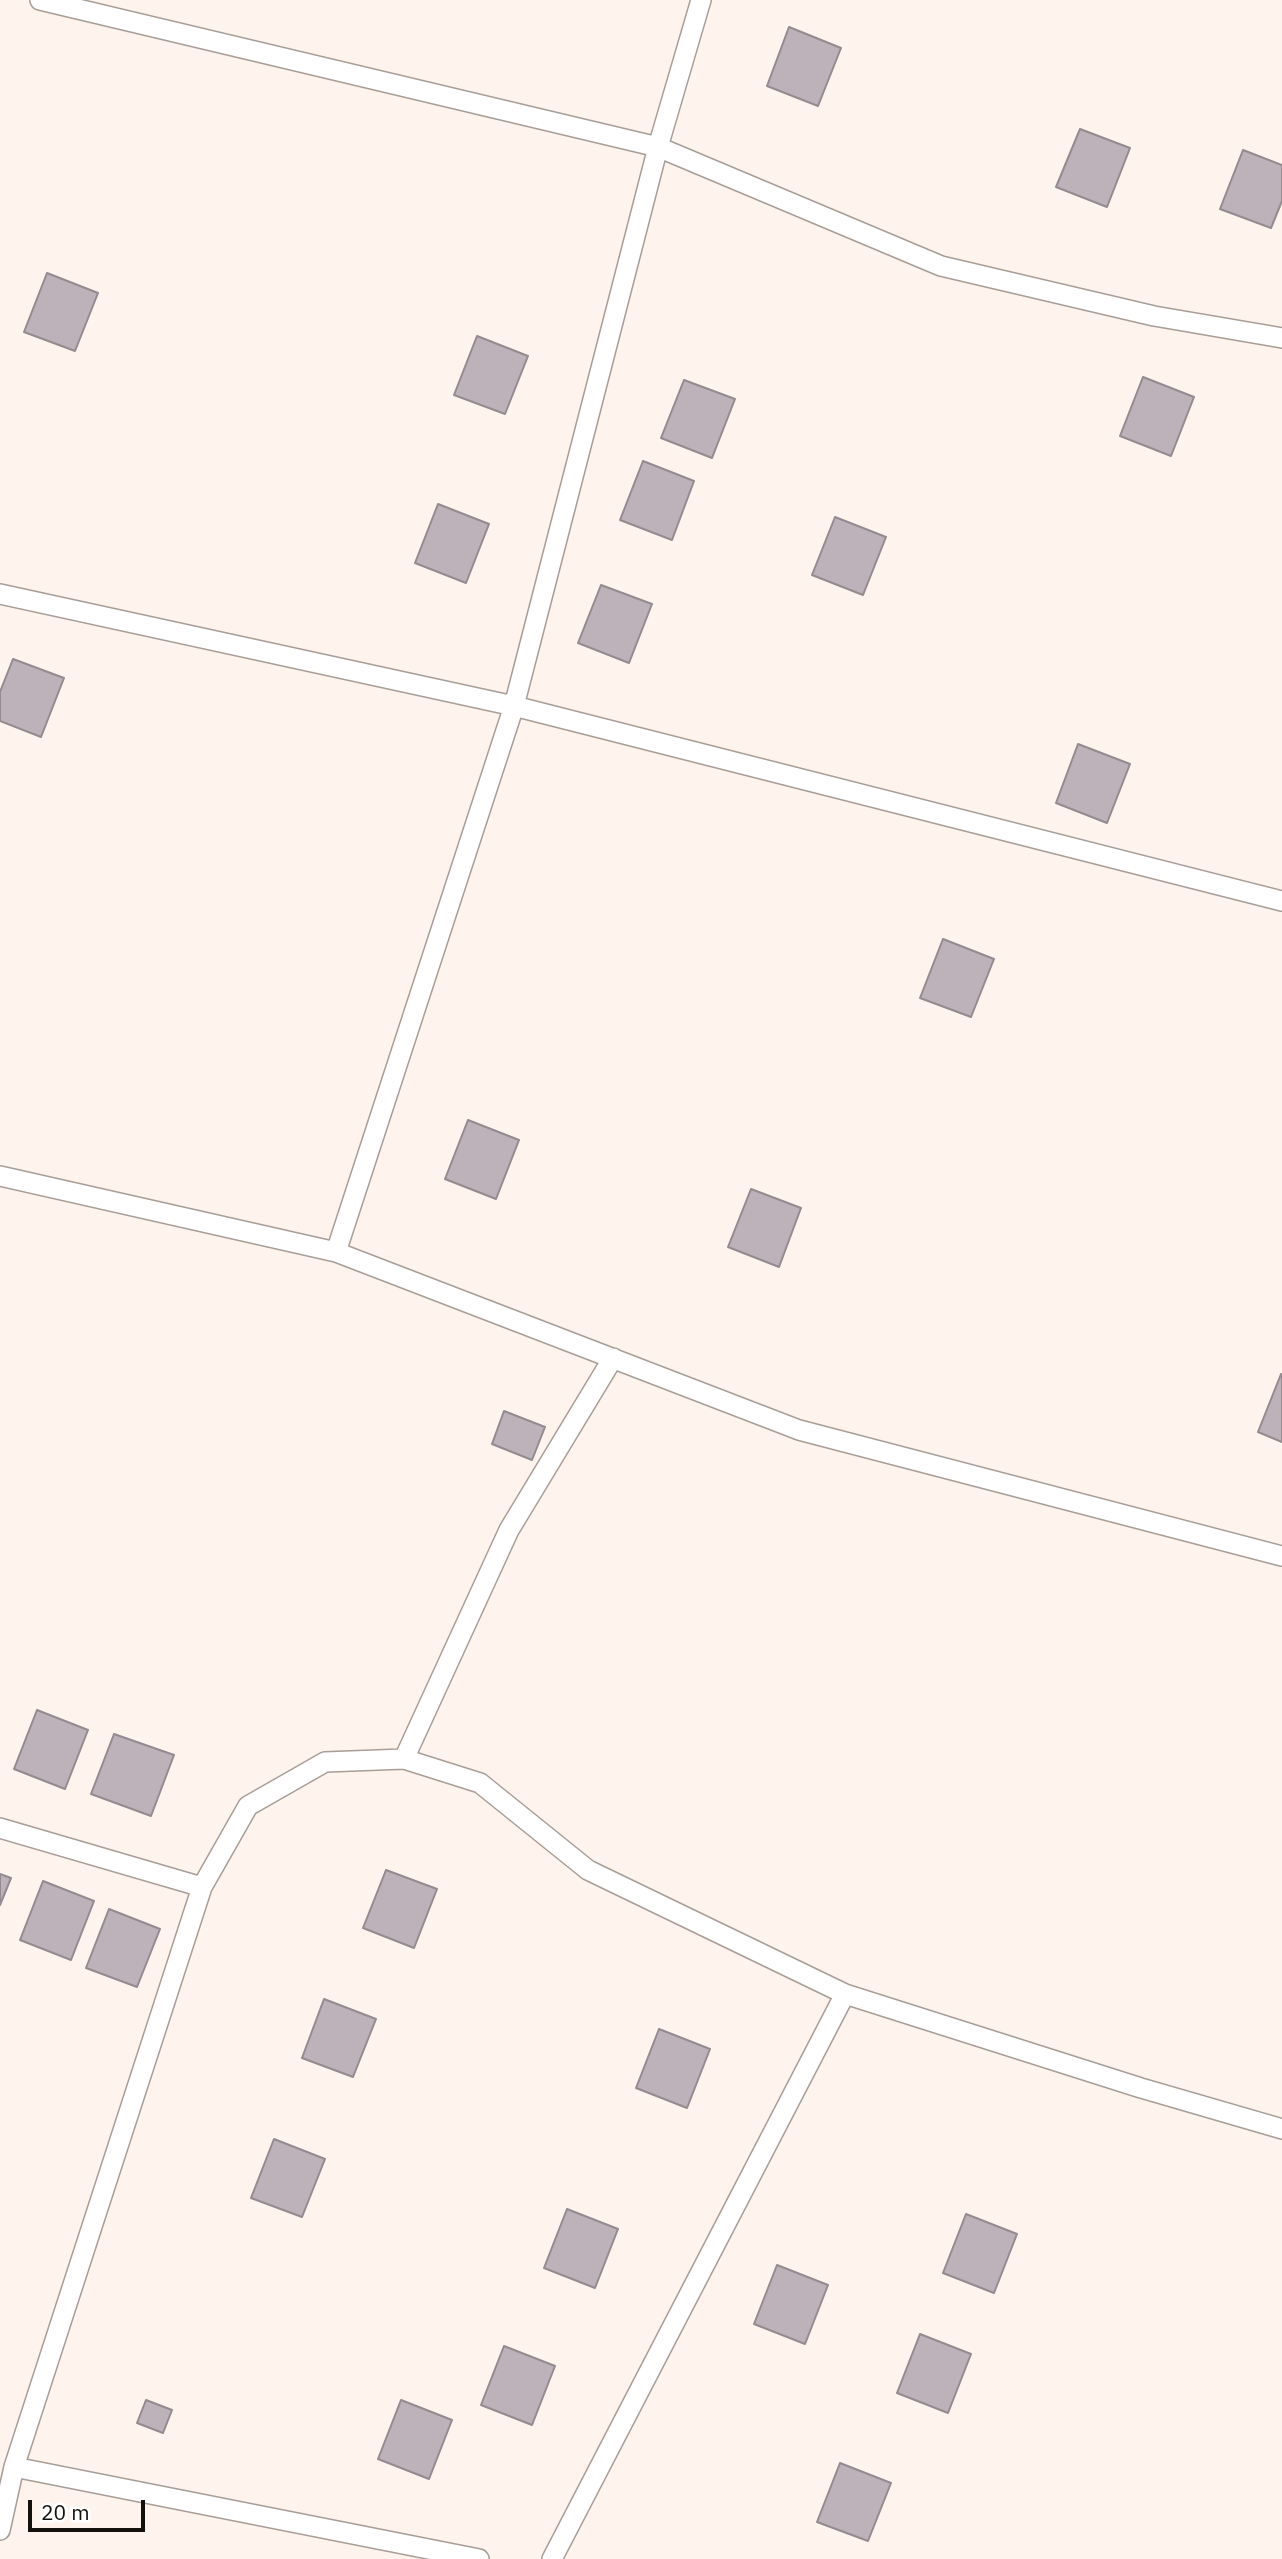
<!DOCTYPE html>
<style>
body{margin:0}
#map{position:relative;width:1282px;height:2559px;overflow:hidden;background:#fff3ed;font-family:"IBM Plex Sans",sans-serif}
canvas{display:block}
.scale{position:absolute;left:28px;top:2500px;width:117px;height:32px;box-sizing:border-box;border:4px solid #14100e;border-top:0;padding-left:9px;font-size:21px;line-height:24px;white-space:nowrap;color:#14100e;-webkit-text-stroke:5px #fff;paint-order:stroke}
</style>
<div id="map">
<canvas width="1282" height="2559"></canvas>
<div class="scale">20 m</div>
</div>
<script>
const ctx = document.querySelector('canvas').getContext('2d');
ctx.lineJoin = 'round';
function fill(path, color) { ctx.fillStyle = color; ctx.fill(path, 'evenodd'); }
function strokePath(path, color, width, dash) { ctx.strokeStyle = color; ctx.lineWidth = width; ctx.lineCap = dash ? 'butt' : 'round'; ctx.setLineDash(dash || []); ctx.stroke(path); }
const building = new Path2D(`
 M 789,27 L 841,48 L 818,106 L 767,86 Z
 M 1080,129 L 1130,148 L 1107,207 L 1056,187 Z
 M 1243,150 L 1282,165 L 1282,201 L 1271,228 L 1220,209 Z
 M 47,273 L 98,293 L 75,351 L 24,332 Z
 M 477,336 L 528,356 L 505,414 L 454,395 Z
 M 1143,377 L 1194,397 L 1171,456 L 1120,436 Z
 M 684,380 L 735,399 L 712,458 L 661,438 Z
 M 643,461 L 694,481 L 672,540 L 620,520 Z
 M 438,504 L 489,524 L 466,583 L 415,563 Z
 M 835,517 L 886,537 L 863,595 L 812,575 Z
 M 601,585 L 652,604 L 629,663 L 578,643 Z
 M 13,659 L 64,678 L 41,737 L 0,721 L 0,692 Z
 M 1078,744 L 1130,764 L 1107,823 L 1056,803 Z
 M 943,939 L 994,959 L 971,1017 L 920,998 Z
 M 468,1120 L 519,1140 L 496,1199 L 445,1179 Z
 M 751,1189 L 801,1208 L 779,1267 L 728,1247 Z
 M 1281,1374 L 1282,1375 L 1282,1442 L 1258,1432 Z
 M 504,1411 L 545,1427 L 532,1460 L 492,1444 Z
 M 37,1710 L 88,1730 L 65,1789 L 14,1769 Z
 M 114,1734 L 174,1755 L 151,1816 L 91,1794 Z
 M 386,1870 L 437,1889 L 414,1948 L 363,1928 Z
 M 0,1874 L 11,1878 L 0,1905 Z
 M 43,1881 L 94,1901 L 71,1960 L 20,1940 Z
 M 109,1909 L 160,1929 L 137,1987 L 86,1968 Z
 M 324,1999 L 376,2019 L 353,2077 L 302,2058 Z
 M 659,2029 L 710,2049 L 687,2108 L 636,2088 Z
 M 274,2139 L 325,2159 L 302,2217 L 251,2198 Z
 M 567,2209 L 618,2229 L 595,2288 L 544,2268 Z
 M 966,2214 L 1017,2234 L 994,2293 L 943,2273 Z
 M 777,2265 L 828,2285 L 805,2344 L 754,2324 Z
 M 920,2334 L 971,2354 L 948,2413 L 897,2393 Z
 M 504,2346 L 555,2366 L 532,2425 L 481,2405 Z
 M 146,2400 L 172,2410 L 163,2433 L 137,2423 Z
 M 401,2400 L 452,2420 L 429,2479 L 378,2459 Z
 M 840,2463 L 891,2483 L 868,2541 L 817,2522 Z`);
fill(building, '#bdb2b9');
strokePath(building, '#948a90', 2);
const service = new Path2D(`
 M 40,0 L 658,147 L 941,266 L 1154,316 L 1282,338
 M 0,594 L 514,706 L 1282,901
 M 0,1176 L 336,1252 L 799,1430 L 1282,1556
 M 336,1252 L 514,706 L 658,147 L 701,0
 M 404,1759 L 480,1783 L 588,1870 L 845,1994 L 1141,2088 L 1282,2129
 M 0,1828 L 202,1887
 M 14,2467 L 479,2559
 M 0,2530 L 14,2467 L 202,1887 L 248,1806 L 325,1762 L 404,1759 L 509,1530 L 613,1358
 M 552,2559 L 845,1994`);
strokePath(service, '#a89d97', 22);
strokePath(service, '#fff', 19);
</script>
